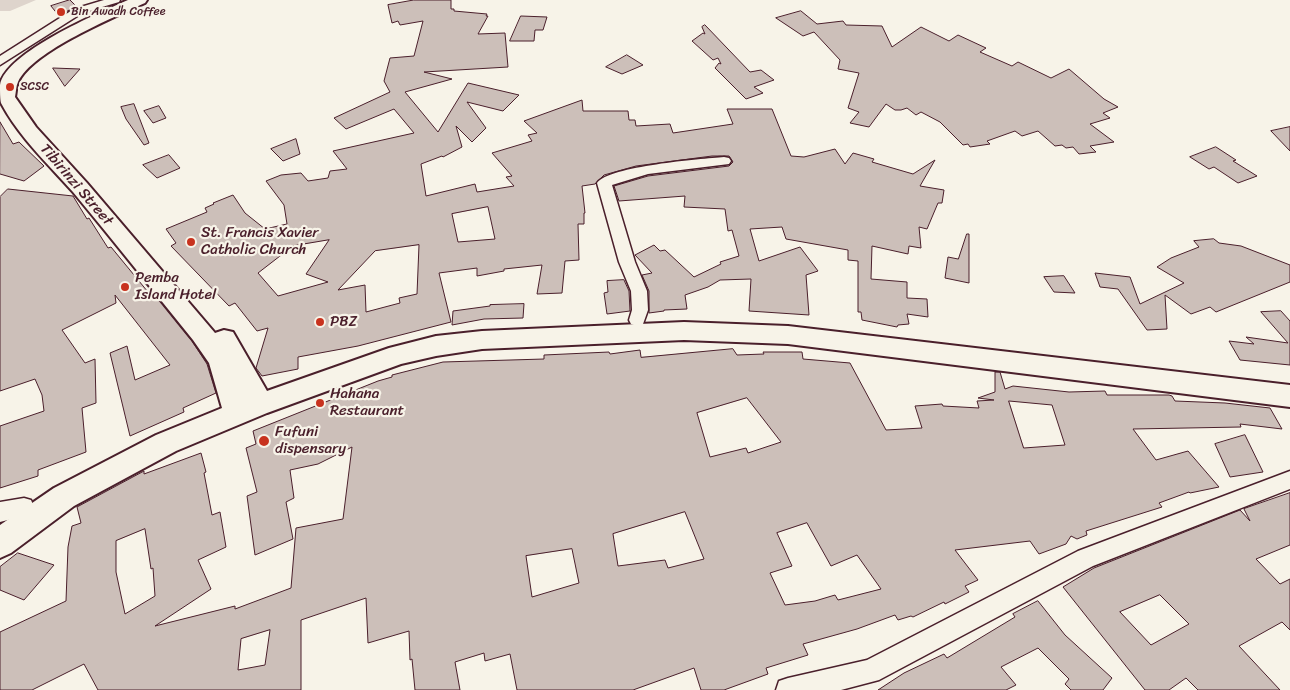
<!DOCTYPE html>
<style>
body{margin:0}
canvas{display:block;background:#f7f3e8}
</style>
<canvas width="1290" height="690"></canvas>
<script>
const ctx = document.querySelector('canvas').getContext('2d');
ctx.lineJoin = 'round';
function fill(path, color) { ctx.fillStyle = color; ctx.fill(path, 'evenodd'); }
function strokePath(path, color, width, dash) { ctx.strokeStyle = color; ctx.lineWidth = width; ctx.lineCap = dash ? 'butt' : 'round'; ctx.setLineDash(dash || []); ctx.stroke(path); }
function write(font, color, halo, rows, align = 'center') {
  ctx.font = font + ' Sriracha,sans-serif'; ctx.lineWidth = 4.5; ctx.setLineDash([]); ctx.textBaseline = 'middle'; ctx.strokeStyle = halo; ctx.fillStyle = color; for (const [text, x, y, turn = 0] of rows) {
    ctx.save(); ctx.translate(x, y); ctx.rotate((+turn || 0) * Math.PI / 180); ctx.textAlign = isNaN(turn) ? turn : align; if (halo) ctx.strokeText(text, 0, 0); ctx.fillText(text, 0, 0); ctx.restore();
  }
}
fill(new Path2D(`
 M 0,0 L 36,0 L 10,11 L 0,11 Z`), '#ded4cc');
const building = new Path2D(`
 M 70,0 L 76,6 L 59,16 L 51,6 Z
 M 414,0 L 451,0 L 451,9 L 454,9 L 454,11 L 487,14 L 486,16 L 488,16 L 478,34 L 505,33 L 508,67 L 424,72 L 452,79 L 405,92 L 438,132 L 468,83 L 519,95 L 503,111 L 467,102 L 486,128 L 472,142 L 456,126 L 462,147 L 443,157 L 442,156 L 421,164 L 426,196 L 475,184 L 477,192 L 514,186 L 506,177 L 512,176 L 492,153 L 532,141 L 528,135 L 537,133 L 524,121 L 582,100 L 583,111 L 628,111 L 629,120 L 635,120 L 636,126 L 670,124 L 673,133 L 733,124 L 727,109 L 772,109 L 791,156 L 804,157 L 835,149 L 845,164 L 853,153 L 874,159 L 872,162 L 913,174 L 935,160 L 920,186 L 944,190 L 942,203 L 938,203 L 927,229 L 919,227 L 921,248 L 909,246 L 908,254 L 872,246 L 871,279 L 907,282 L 907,298 L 927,299 L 928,317 L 907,314 L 909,324 L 898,325 L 897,327 L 862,320 L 861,312 L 858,312 L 858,261 L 848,260 L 848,250 L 786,239 L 782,227 L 750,229 L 759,261 L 800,247 L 818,271 L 806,275 L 809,315 L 749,311 L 751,279 L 720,280 L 708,287 L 685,295 L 687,309 L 664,310 L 664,311 L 649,313 L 649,291 L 642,275 L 652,273 L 635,255 L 654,245 L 660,251 L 665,250 L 694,277 L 721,264 L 720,262 L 739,256 L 732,230 L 728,231 L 725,209 L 684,207 L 685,196 L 619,201 L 614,186 L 648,176 L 729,166 L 733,162 L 729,156 L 712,156 L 636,166 L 604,175 L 595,184 L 582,186 L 585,213 L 584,213 L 584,224 L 578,224 L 579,260 L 565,261 L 562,293 L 537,294 L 542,265 L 504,269 L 504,271 L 477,276 L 477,268 L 439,273 L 451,322 L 358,346 L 298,357 L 298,369 L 262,376 L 256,368 L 268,328 L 257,331 L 235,303 L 229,306 L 171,246 L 176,243 L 166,229 L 207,212 L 205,208 L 214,204 L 213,203 L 233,195 L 245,213 L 265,229 L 287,224 L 284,205 L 266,181 L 281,175 L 301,173 L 308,181 L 328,178 L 330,171 L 347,169 L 333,151 L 414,133 L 394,109 L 346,129 L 334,118 L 390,92 L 384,81 L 390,58 L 414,56 L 423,21 L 400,25 L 398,21 L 392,23 L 388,5 ZM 488,207 L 495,239 L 458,242 L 452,214 ZM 329,240 L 306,274 L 328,282 L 278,296 L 258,273 L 293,246 ZM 419,245 L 417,294 L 399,298 L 400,303 L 366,312 L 365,285 L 338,290 L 375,251 Z
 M 801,11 L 817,24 L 843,21 L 846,25 L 882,26 L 892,47 L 921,27 L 949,41 L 958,35 L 986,48 L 980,52 L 1012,66 L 1018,62 L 1051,78 L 1069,69 L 1104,99 L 1118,107 L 1103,113 L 1110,118 L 1090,124 L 1114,142 L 1090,146 L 1096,152 L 1079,154 L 1073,147 L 1066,148 L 1062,145 L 1055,146 L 1038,131 L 1022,136 L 1015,131 L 987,141 L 990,144 L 970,147 L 968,144 L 963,145 L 940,122 L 921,112 L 916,115 L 907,108 L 901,110 L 895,110 L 886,104 L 869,127 L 850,123 L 859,112 L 848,108 L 859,73 L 838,69 L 840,60 L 814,32 L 803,36 L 776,18 Z
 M 521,16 L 547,17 L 543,30 L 535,30 L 534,41 L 510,41 Z
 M 705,25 L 750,72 L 761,70 L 774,80 L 754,87 L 763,93 L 746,99 L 715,68 L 719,63 L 721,64 L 718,58 L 713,60 L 692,41 L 703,33 L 705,34 L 702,27 Z
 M 627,55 L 643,65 L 622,74 L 606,67 Z
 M 53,68 L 80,69 L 65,86 Z
 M 134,104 L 149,143 L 144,145 L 126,119 L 121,107 Z
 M 159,106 L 166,118 L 153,123 L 144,111 Z
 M 0,122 L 13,144 L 19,142 L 44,166 L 24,181 L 0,174 Z
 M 1290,127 L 1290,151 L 1271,131 Z
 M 296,139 L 300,154 L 283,161 L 271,149 Z
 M 1216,147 L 1236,160 L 1233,161 L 1257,176 L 1238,183 L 1214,167 L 1209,169 L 1190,157 Z
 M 169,155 L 180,168 L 157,178 L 143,165 Z
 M 8,189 L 73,196 L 87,219 L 89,218 L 108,248 L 111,247 L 148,292 L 151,290 L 192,341 L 207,364 L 216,393 L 183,408 L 184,412 L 130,436 L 110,353 L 127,346 L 135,380 L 170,365 L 115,295 L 116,303 L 62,330 L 85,363 L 95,359 L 96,403 L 82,408 L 86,452 L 38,470 L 38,476 L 0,488 L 0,426 L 44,411 L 42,395 L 35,379 L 0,391 L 0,197 Z
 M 967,234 L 969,234 L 969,283 L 945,278 L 948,257 L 958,259 Z
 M 1214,239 L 1219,243 L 1241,246 L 1290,265 L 1290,282 L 1216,312 L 1210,307 L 1191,314 L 1165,295 L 1167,329 L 1147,330 L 1118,289 L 1100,287 L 1095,273 L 1130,277 L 1140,304 L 1184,283 L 1157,267 L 1171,258 L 1199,247 L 1194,241 Z
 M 1064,276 L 1075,293 L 1054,292 L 1044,277 Z
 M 624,280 L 629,291 L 630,311 L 607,314 L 604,293 L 608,292 L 607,281 Z
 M 524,304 L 523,318 L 484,319 L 452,325 L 453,311 L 490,306 L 490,305 Z
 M 1281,311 L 1290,321 L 1290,365 L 1240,360 L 1229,341 L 1254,344 L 1246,337 L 1288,343 L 1261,312 Z
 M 733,349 L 737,355 L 764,354 L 763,352 L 802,352 L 803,359 L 850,363 L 886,430 L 922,428 L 915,406 L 942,404 L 943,406 L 979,408 L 977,401 L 994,400 L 978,398 L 995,392 L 995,372 L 1000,372 L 1005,389 L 1013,386 L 1069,392 L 1105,391 L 1107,395 L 1169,395 L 1172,396 L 1175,401 L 1225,403 L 1270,408 L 1282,429 L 1240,424 L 1241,427 L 1133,429 L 1156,460 L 1188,451 L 1219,487 L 1190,493 L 1189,492 L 1159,503 L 1162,507 L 1086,531 L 1087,535 L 1077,539 L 1071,536 L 1066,544 L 1039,554 L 1030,541 L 955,550 L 978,580 L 965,586 L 969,592 L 945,604 L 944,602 L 913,617 L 911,616 L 898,620 L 895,615 L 857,629 L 803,644 L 808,655 L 766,668 L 768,674 L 724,690 L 701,690 L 694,668 L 633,690 L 517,690 L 510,654 L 485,661 L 484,653 L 455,662 L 460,690 L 415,690 L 412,659 L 410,660 L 409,631 L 368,643 L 366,598 L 301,620 L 301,690 L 98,690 L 84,664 L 32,690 L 0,690 L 0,632 L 66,601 L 68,547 L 72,526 L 81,523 L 77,507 L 144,471 L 144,474 L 201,453 L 206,472 L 204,473 L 212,515 L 220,512 L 226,547 L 198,560 L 211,589 L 155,626 L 235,606 L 235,609 L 291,588 L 296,528 L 343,519 L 352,447 L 318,464 L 290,470 L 294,498 L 286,502 L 293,539 L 255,555 L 247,496 L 257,492 L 246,448 L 256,444 L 253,431 L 378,381 L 392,377 L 392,375 L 443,362 L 544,359 L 544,355 L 609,352 L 610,354 L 640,350 L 641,357 ZM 747,398 L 781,442 L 748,453 L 746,448 L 710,457 L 697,413 ZM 1009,401 L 1052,405 L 1065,445 L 1024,448 ZM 685,512 L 704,559 L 668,568 L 665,560 L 618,566 L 613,534 ZM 807,523 L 831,566 L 857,555 L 881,589 L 838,600 L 835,595 L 815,601 L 785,605 L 770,573 L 792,566 L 777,533 ZM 145,529 L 151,569 L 153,568 L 155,596 L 125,614 L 116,572 L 116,541 ZM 572,549 L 579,583 L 532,597 L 526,556 ZM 270,630 L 265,665 L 238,670 L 241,639 Z
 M 1245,435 L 1263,472 L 1230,477 L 1215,444 Z
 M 1290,493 L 1290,545 L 1256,559 L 1280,584 L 1290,579 L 1290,630 L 1282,622 L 1239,646 L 1280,690 L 1198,690 L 1186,678 L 1169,690 L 1145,690 L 1063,587 L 1094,568 L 1240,510 L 1250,521 L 1244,509 ZM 1160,595 L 1189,624 L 1151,645 L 1120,612 Z
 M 18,553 L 54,565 L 24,600 L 0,590 L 0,567 Z
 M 1038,601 L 1065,635 L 1112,678 L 1103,690 L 1071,690 L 1065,684 L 1069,679 L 1038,648 L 1001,667 L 1016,685 L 1006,690 L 878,690 L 904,673 L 944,654 L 947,658 L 1015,617 L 1013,614 Z`);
fill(building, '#ccbfb9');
strokePath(building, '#4a1f2b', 1);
const street = new Path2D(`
 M 104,0 L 120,0 L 119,2 L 82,13 L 0,65 L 0,56 L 74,9 Z
 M 724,157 L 729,158 L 731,161 L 729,164 L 648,174 L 612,185 L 635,262 L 647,291 L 648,310 L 643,324 L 637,326 L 631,324 L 629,320 L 632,310 L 631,291 L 619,262 L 597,183 C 609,166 701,159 724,157 Z
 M 1290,471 L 1290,489 L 1093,566 L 879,680 L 841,690 L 776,690 L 779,681 L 788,678 L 867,660 L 1078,551 Z
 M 24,498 L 31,500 L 34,507 L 31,514 L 0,522 L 0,502 Z`);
const secondary = new Path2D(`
 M 128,0 L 147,0 L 145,3 C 115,17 32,51 18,82 C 16,86 16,92 15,97 L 36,127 L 87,183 L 215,333 L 224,330 L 233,332 L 267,391 L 389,348 L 436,336 L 482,331 L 684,322 L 788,326 L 1290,385 L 1290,407 L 788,344 L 684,340 L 482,349 L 436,356 L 401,364 L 267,413 L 176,451 L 74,506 L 11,553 L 0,558 L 0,525 L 54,488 L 156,435 L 222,408 L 209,363 L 193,340 C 153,291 114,241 73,192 C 48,164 19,137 1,103 C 0,99 0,90 0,85 C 6,52 99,13 128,0 Z`);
strokePath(street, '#4a1f2b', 3);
strokePath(secondary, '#4a1f2b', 4);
fill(street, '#f7f3e8');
fill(secondary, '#f7f3e8');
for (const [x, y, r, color] of [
 [61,12,5,"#c8321e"],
 [10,87,5,"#c8321e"],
 [191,242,5,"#c8321e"],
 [125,287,5,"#c8321e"],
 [320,322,5,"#c8321e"],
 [320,403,5,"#c8321e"],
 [264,441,6,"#c8321e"]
]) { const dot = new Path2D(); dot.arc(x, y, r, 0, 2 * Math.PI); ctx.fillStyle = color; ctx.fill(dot); strokePath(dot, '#f7f3e8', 2); }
write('12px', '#4a1f2b', '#f7f3e8', [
 ["Bin Awadh Coffee",71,12],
 ["SCSC",20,87]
], 'left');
write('15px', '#4a1f2b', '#f7f3e8', [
 ["Tibirinzi Street",76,185,49]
]);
write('15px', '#4a1f2b', '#f7f3e8', [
 ["St. Francis Xavier",201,233],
 ["Catholic Church",201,250],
 ["Pemba",135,278],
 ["Island Hotel",135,295],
 ["PBZ",330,322],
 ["Hahana",330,394],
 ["Restaurant",330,411],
 ["Fufuni",275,432],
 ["dispensary",275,449]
], 'left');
</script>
